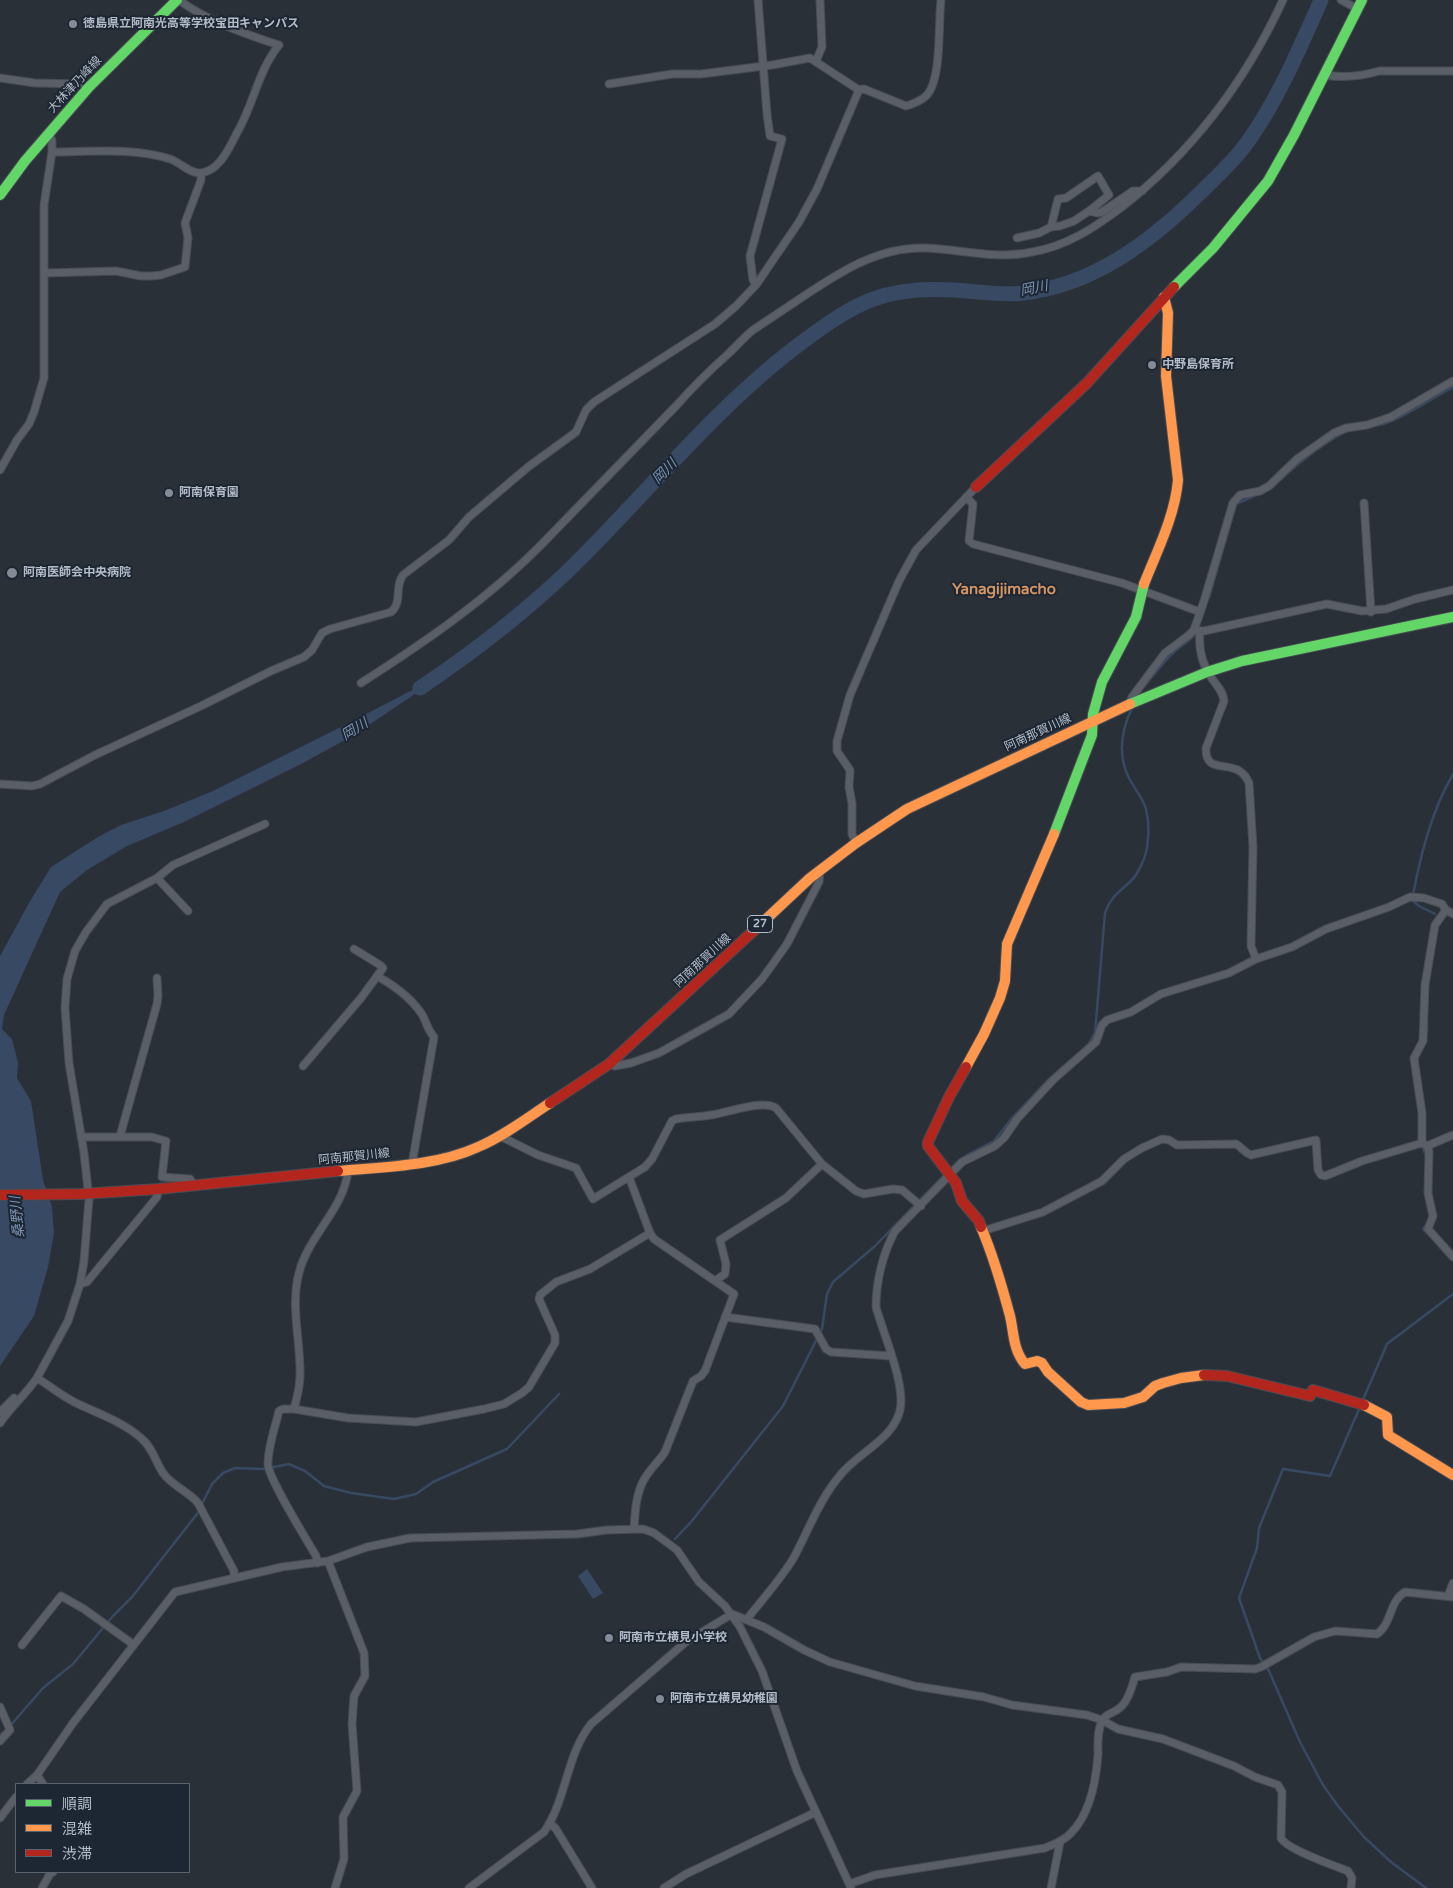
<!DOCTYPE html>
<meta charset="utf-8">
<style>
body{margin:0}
#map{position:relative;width:1453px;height:1888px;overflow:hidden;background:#2a3038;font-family:"Varela Round","Noto Sans JP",sans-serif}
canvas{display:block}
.legend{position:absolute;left:15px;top:1783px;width:175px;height:90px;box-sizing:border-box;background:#1d2633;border:1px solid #59626f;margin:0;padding:6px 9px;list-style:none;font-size:15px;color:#b4bcc9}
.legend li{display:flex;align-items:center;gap:10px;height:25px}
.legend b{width:25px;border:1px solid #59626f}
</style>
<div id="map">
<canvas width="1453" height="1888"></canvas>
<ul class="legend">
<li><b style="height:6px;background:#63d668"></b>順調</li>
<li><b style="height:6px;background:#ff974d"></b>混雑</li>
<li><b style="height:6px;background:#b3261e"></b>渋滞</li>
</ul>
</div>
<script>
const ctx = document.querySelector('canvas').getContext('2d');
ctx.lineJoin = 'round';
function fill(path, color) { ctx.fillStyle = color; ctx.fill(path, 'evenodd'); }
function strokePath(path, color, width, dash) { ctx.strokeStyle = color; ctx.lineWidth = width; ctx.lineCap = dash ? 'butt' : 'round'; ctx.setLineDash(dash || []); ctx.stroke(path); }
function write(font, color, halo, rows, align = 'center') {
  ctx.font = font + ' "Varela Round","Noto Sans JP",sans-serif'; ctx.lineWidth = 4; ctx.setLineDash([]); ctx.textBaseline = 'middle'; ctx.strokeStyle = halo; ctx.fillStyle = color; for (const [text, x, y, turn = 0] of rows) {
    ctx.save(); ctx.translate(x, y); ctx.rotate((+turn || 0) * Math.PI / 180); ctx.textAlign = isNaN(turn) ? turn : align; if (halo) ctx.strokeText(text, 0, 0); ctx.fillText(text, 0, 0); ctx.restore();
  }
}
fill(new Path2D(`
 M 449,671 L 354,735 L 303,763 L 184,822 L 127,846 L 87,870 L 60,892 L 4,1015 L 2,1029 L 12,1039 L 18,1063 L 17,1078 L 31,1101 L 43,1180 L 52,1207 L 54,1233 L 48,1267 L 34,1316 L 0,1366 L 0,956 L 29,903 L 51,867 L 98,837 L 121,825 L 164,811 L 213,791 L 341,727 Z
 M 587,1569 L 603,1593 L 593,1599 L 578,1576 Z`), '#384963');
strokePath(new Path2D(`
 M 1280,480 C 1295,466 1329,438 1348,431 C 1362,427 1375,427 1389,422 C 1411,413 1432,398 1453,387
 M 1209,598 L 1236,504 L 1254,496
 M 1201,619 L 1205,608
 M 1143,688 C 1153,676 1162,663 1174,652 C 1182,644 1191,642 1197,631
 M 1435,914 L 1419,906 L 1412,900 C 1420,857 1431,812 1453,774
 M 1424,1045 L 1427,1032 L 1427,1021
 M 1423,1148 L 1426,1156
 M 950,1169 L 967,1155 L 994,1141 L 1012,1118 L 1049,1079 L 1088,1045 L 1095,1033 L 1105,913 C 1111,896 1118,893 1131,881 C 1138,874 1146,857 1147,847 C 1149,835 1149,821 1146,809 C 1143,798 1134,788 1129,778 C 1117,754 1121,731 1132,708
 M 1425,1191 L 1428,1208
 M 1426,1225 L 1423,1229 L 1430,1236
 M 1362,1402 L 1387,1344 L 1453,1294
 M 1360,1407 L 1330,1476 L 1283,1469 L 1259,1528 L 1257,1548 L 1239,1598 L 1260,1658 L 1269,1671 L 1300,1742 L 1323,1785 L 1338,1806 L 1364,1837 L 1391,1862 L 1426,1888
 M 675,1539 L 691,1522 L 783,1406 L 822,1329 L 827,1294 L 833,1282 L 875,1246 L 946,1173
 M 10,1726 L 43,1688 L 73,1664 L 113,1616 L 132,1597 L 197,1514 L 212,1484 L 223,1473 L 235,1468 L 264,1469 L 289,1464 L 305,1471 L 324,1486 L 351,1493 L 394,1499 L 416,1494 L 433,1482 L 507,1449 L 559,1394
 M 0,1735 L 6,1730`), '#384963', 2.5);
strokePath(new Path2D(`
 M 420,688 C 475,651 527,611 574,565 C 650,490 718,404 805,340 C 858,301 886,286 953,290 C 977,291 1000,296 1024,293 C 1093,285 1150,242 1198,195 C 1213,180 1230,165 1243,148 C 1275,106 1300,48 1321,0`), '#384963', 15);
const street = new Path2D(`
 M 1341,0 L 1358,9
 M 816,61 L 822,47 L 820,0
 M 1325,75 C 1343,78 1362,76 1379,71 L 1453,71
 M 0,78 L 35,83 L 82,84 L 89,87
 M 609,84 L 672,74 L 701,74 L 772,65 L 810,58 L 859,90 L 864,89 L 906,106 C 913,104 922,100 927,95 C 942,78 938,24 941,0
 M 52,152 C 89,152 134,147 170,159 C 180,162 190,174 201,173 C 220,171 230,146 238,131 C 254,103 258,71 279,45 C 247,35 205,20 179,0
 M 1051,227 L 1058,199 L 1066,198 L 1098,176 L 1109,195 L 1089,211
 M 1017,238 L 1039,233 L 1051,227 L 1060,226 L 1074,221 L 1089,211 L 1097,213 L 1102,212 L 1133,191 L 1142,191
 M 45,273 L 116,271 L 141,276 L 152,276 L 161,275 L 185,267 L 188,238 L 185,223 L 201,180 L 201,173
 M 756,285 L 753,280 L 750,256 L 782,139 L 770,136 L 767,114 L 758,0
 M 0,470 L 17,440 L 29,424 L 34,412 L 44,378 L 44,205 L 52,152 L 52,141 L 49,132
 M 966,497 L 973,504 L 969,541 L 973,544 L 1122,583 L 1200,612
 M 1364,503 L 1371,612
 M 1195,630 L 1204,631 L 1327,604 L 1362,611 L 1386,609 L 1415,599 L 1453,590
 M 1200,631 C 1198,650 1202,665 1213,680 C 1218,687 1223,692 1224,701 L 1206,748 C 1205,779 1237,754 1249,783 L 1253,847 L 1251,946 L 1256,959
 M 361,683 C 425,642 488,599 542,544 C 587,498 631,452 676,406 C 692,388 709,371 727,355 C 736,347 744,337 753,330 C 768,320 783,310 798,300 C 837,274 876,247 924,248 C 961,249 995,260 1032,252 C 1067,246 1094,228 1122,207 C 1192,152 1246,80 1283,0
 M 1129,705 L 1132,697 L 1165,653 L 1189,635 L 1194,630 L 1204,601 L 1233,503 L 1240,495 L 1260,491 L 1269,486 L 1297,459 L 1334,433 L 1346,428 L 1367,425 L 1391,417 L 1453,381
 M 0,784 L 32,786 L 40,784 L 95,755 L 201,706 L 271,671 L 304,657 L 312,650 L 322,633 L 330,629 L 391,612 C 403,602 394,587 403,575 L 449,540 L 469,517 L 528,467 L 576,432 L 586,410 L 594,402 L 715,324 L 736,306 L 756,285 L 799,222 L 817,189 L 859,90
 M 856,843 L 852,834 L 852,803 L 849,787 L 850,770 L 837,751 L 837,741 L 850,695 L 899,581 L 916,550 L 976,487
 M 157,878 L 188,911
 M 377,976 C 395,986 412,998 423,1016 C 427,1024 427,1029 434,1037 L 412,1164
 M 609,1064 L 615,1066 L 631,1063 L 659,1053 L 729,1014 L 762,979 L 787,944 L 819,882 L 820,870
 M 303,1066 L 361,998 L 383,968 L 380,965 L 354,949
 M 120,1136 L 157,1004 L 158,996 L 157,978
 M 500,1136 L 538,1155 L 576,1168 L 593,1199 L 645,1167 L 652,1159 L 672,1121 L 676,1119 C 687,1117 699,1117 711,1115 C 728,1113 761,1099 776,1108 L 822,1164 L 856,1191 L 864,1194 L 893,1189 L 902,1190 L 921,1206
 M 81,1137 L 152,1137 L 166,1141 L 162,1177 L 190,1179 L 195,1186
 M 1424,1144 L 1427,1146 L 1453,1135
 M 1427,1146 L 1429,1151 L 1428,1193 L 1433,1216 L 1428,1229 L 1453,1257
 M 629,1177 L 650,1233 L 654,1239 L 734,1294 L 705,1371 L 701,1376 L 693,1381 L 665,1452 C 659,1461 651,1468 645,1478 C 636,1492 635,1512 634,1529
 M 158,1189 L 157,1197 L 87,1282 L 80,1284 L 68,1321 L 37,1378 C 50,1386 62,1396 76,1403 C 97,1413 123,1422 141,1438 C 153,1448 155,1461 163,1473 C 172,1486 188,1491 198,1503 L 234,1571 L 234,1578
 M 983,1231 L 1043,1212 L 1102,1181 L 1124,1159 L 1142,1148 L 1162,1139 L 1169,1140 L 1177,1145 L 1236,1144 C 1242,1147 1243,1152 1251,1155 L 1316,1140 L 1318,1170 L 1321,1175 L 1325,1176 L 1362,1161 L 1422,1143 L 1422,1113 L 1414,1058 L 1423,1041 L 1425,985 L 1435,925 L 1446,910
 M 716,1280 L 725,1274 L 726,1264 L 720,1240 L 786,1198 L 822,1164
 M 80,1284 L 84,1261 L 89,1199 L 84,1153 L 69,1063 L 65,1008 L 67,979 L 75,951 L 86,932 L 107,904 L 157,878 L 173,865 L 265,824
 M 725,1317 L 815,1329 L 826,1349 L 831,1352 L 891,1356
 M 294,1409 L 348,1418 L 416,1422 L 484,1409 L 504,1404 L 522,1393 L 529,1387 L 555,1343 L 555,1335 L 539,1299 L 540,1295 L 556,1282 L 590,1269 L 650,1233
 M 0,1412 L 14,1398
 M 0,1423 C 11,1407 26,1394 37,1378
 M 328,1561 L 364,1653 L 365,1676 L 354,1696 L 352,1724 L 357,1791 L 343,1817 L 344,1859 L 335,1888
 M 318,1563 L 316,1556 C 307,1540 268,1478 268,1464 C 268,1446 275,1428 279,1411 L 283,1409 L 294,1409 C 297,1398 300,1387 300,1376 C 301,1342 290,1306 299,1273 C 308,1236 344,1209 348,1171
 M 1448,1596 L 1453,1583
 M 747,1619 C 762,1600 780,1580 793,1559 C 810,1528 818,1501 842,1473 C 860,1452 894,1438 900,1410 C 906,1385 883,1333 876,1307 C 876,1281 883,1253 895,1231 L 962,1162 L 995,1146 L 1004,1138 L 1017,1119 L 1053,1080 L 1096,1042 L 1102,1025 L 1107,1020 L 1131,1012 L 1161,994 L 1229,973 L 1256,959 L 1292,947 L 1326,929 L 1389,907 L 1410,897 L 1424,898 L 1442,904 L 1446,910 L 1453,914
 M 22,1645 L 61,1596 L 84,1609 L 134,1645
 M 0,1707 L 10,1730 L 0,1741
 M 37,1775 L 43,1784
 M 27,1784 L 37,1775 L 73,1723 L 175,1592 L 282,1567 L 328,1561 L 367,1547 L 410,1538 L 577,1534 L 607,1530 L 643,1529 L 654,1533 L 677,1550 L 699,1582 L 725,1606 L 740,1627 L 762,1671 L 797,1771 L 851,1888
 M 0,1818 L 16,1797
 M 550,1823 L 556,1829 L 592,1888
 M 849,1884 L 875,1875 L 1045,1848 C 1054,1844 1064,1841 1071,1833 C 1090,1814 1096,1781 1098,1755 C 1098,1744 1097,1731 1102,1721 C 1105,1714 1111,1714 1117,1710 C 1128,1703 1131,1689 1135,1677 L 1167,1672 L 1181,1667 L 1255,1669 L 1261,1667 L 1314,1637 L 1335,1631 L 1377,1634 C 1392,1624 1389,1601 1405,1592 L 1453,1597
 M 42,1888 L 50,1874 L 53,1872
 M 469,1888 L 544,1832 C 567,1799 566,1755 591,1724 L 687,1641 L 732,1614 L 764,1627 L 804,1650 L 830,1662 L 915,1686 L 984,1697 L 1012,1705 L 1087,1715 L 1102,1720 L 1118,1729 L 1163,1739 L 1234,1766 L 1255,1777 L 1278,1785 L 1282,1792 L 1281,1838 C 1286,1849 1335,1866 1348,1871 L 1352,1878 L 1351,1888
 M 664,1888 L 686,1874 L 816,1812
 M 1051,1888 L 1060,1842`);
const fast = new Path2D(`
 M 0,195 L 25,161 L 89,87 L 177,0
 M 1174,287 L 1213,248 L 1268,181 L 1294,135 L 1362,0
 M 1130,704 L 1207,672 L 1242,661 L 1453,617
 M 1054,834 L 1092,735 L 1093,714 L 1102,682 L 1136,617 L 1144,584`);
const slow = new Path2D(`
 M 1144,584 C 1157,551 1175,516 1178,480 L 1166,376 L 1168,313 L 1164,297
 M 763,922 L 810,878 L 856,843 L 907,809 L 1130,704
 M 966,1067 L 984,1034 L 1000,998 L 1005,981 L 1007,944 L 1054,834
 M 338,1171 C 383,1167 437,1166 478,1147 C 504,1136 527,1118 550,1103
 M 981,1227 C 993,1255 1002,1286 1010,1316 C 1014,1333 1013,1350 1025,1364 L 1037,1361 L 1042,1363 L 1048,1372 L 1081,1402 L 1088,1405 L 1124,1403 L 1143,1397 L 1155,1386 L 1163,1383 L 1181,1378 L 1204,1375
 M 1364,1405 L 1387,1417 L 1388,1435 L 1453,1475`);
const jam = new Path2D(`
 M 976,487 L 1087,383 L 1174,287
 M 966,1067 L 949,1097 L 928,1142 L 928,1146 L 956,1183 L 962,1201 L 979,1221 L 981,1227
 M 550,1103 L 609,1064 L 763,922
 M 0,1195 L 81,1194 L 158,1189 L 338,1171
 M 1204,1375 L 1227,1376 L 1310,1396 L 1313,1390 L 1364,1405`);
strokePath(street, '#484c53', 9);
strokePath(fast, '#484c53', 12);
strokePath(slow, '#484c53', 12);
strokePath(jam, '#484c53', 12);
strokePath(street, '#5a5e66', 7);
strokePath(fast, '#63d668', 10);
strokePath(slow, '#ff974d', 10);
strokePath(jam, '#b3261e', 10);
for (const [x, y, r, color] of [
 [73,24,5,"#848b96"],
 [1152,365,5,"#848b96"],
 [169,493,5,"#848b96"],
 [12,573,6,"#848b96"],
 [609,1638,5,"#848b96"],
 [660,1699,5,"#848b96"]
]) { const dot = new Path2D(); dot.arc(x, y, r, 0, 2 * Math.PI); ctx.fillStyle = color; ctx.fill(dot); strokePath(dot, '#1d2633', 2); }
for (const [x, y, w] of [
 [760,924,25]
]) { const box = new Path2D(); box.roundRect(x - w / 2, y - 8.5, w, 17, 4); ctx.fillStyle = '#1d2633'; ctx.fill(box); strokePath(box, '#b4bcc9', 1); }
write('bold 11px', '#b4bcc9', null, [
 ["27",760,924]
]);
write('bold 12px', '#b4bcc9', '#1d2633', [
 ["徳島県立阿南光高等学校宝田キャンパス",83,24],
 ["中野島保育所",1162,365],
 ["阿南保育園",179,493],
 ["阿南医師会中央病院",23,573],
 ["阿南市立横見小学校",619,1638],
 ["阿南市立横見幼稚園",670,1699]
], 'left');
write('12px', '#b4bcc9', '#1d2633', [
 ["大林津乃峰線",75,85,-47],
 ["阿南那賀川線",1038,733,-25],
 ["阿南那賀川線",703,961,-43],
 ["阿南那賀川線",354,1157,-6]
]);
write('italic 14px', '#7c92b1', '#1d2633', [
 ["岡川",1034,289,-11],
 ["岡川",665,472,-45],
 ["岡川",355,730,-32],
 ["桑野川",18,1217,-96]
]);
write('bold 15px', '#d59563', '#1d2633', [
 ["Yanagijimacho",1004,590]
]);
</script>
